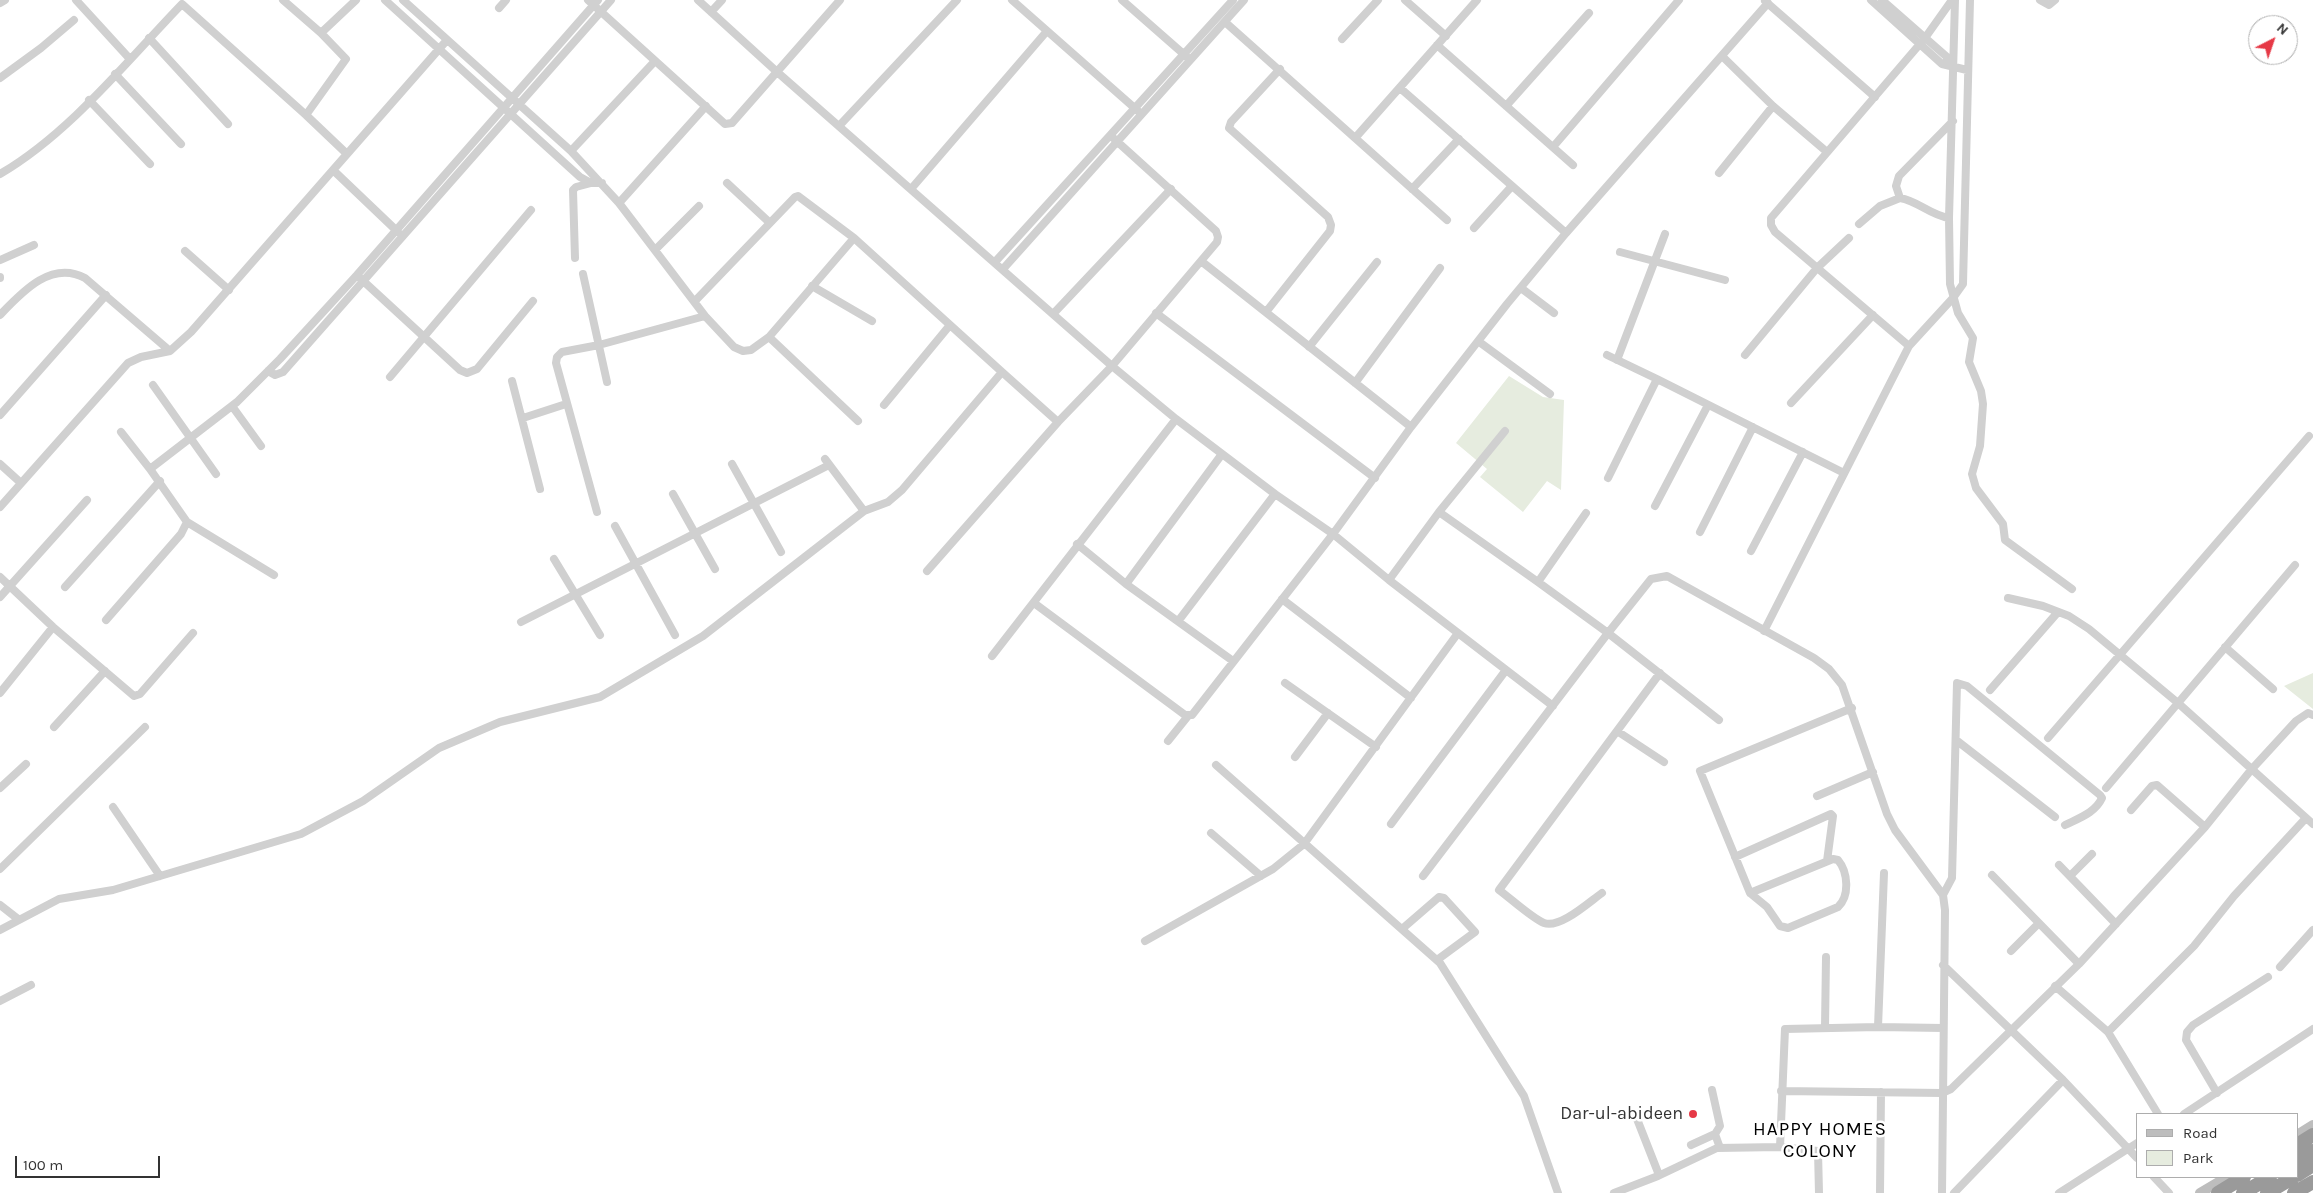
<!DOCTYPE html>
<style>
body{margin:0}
#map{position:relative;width:2313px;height:1193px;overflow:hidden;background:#fff;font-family:Karla,sans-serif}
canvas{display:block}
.legend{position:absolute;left:2136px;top:1113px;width:162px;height:65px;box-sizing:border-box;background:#fff;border:1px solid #adadad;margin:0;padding:6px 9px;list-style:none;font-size:15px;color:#333}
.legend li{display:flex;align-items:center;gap:10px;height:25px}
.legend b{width:25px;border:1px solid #adadad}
.north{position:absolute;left:2248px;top:15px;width:50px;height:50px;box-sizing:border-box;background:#fff;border:1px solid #adadad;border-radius:50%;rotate:41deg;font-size:14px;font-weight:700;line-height:20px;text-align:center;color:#333}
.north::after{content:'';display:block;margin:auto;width:18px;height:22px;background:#e63946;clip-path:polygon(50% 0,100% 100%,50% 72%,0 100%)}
.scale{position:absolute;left:15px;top:1156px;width:145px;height:22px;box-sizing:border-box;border:2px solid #333;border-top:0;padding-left:6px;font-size:15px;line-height:18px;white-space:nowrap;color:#333;-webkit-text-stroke:4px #fff;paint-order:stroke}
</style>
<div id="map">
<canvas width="2313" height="1193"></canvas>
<ul class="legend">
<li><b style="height:6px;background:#bdbdbd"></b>Road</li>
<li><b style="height:14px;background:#e6ecdf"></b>Park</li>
</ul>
<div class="north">N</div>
<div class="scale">100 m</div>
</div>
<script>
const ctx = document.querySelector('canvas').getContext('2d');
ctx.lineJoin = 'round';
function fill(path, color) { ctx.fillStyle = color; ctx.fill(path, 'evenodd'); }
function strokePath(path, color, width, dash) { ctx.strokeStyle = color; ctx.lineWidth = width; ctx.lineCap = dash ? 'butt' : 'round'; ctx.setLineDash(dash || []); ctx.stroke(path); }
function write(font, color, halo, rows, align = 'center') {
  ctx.font = font + ' Karla,sans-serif'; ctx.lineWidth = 5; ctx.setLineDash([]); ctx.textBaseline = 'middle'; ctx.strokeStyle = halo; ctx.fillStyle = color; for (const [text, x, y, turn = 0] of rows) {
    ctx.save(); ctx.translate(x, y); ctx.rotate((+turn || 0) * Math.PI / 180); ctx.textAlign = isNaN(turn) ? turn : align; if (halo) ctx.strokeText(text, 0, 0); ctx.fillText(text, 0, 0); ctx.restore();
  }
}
fill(new Path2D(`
 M 1509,376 L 1543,397 L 1564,400 L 1561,490 L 1547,481 L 1523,512 L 1480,477 L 1487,469 L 1456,443 Z
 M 2313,673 L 2313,709 L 2284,686 Z`), '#e6ecdf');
strokePath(new Path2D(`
 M 76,0 L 129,58
 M 283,0 L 321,33
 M 385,0 L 580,177 L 591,183 L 602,183
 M 403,0 L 571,151 L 619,203 L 705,316 L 734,347 L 743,351 L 751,350 L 769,337
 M 588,0 L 725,124 L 732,123 L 840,0
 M 698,0 L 776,71 L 1112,366 L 1176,419 L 1275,494 L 1333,534 L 1389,580 L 1553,706
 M 1012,0 L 1138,111
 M 1122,0 L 1187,57
 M 1405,0 L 1446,36
 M 1871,0 L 1942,64 L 1967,70
 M 1882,0 L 1947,57 L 1947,64
 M 1955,0 L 1949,218 L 1950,284 L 1958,313 L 1973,338 L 1969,362 L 1981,391 L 1983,404 L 1980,446 L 1972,474 L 1976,488 L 2003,524 L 2005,540 L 2072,589
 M 2040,0 L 2049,5 L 2055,0
 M 1765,1 L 1875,97
 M 0,3 L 5,0
 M 499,8 L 506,0
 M 711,12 L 722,0
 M 1225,22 L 1447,220
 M 149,38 L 228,124
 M 1342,39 L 1378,0
 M 1437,45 L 1573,165
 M 1723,57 L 1773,106 L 1827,152
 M 115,74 L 181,144
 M 0,78 L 41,48 L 74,20
 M 1400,88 L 1566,233
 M 89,100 L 150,164
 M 1506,106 L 1589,13
 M 839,126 L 957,0
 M 1356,137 L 1477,0
 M 1553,147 L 1679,0
 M 571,151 L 655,61
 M 347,154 L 306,115 L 346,59 L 321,33 L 356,0
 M 333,170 L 398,232
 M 1719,173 L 1773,106
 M 0,174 C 69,134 127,61 182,4 L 306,115
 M 727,183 L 770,223
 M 911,189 L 1047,31
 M 1412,189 L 1459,139
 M 1900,198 L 1896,186 L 1899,176 L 1953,121
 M 619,203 L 706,106
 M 1859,224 L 1880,206 L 1900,198 C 1918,201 1930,215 1949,218
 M 1474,228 L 1512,186
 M 854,238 L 769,337 L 858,421
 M 655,250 L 699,206
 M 185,251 L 229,290
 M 1620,252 L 1725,280
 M 575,258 L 573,190 L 576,187 L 591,183
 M 0,260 L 34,245
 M 1201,261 L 1411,427
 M 995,262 L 1233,0
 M 1003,269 L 1244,0
 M 583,274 L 607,382
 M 0,277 L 0,278
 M 360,278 L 460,370 L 467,373 L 477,369 L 533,301
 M 812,286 L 872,321
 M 1521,288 L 1554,313
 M 695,301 L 795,197 L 798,196 L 854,238 L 1002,372
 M 1266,312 L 1330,231 L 1331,225 L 1328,217 L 1229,128 L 1231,122 L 1280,69
 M 1054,313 L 1171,189
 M 1156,313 L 1375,478
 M 0,315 C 22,292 51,260 85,278 L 170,351
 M 1478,341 L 1550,394
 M 1909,346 L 1775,232 L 1771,225 L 1771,218 L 1925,38 L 1952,0
 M 1309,347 L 1377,262
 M 1607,355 L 1657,379
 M 1745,355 L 1817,268 L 1849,238
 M 1617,360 L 1665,234
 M 268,371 L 275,375 L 283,372 L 611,0
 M 390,377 L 531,210
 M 512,381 L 540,489
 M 1355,383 L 1440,268
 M 153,385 L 216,474
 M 1791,403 L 1873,315
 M 884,405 L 950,325
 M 232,406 L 261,446
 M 0,415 L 106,295
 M 523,418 L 566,404
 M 121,432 L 150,469
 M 0,464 L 21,483
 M 732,464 L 781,552
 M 1608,478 L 1657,379 L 1844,473
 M 673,494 L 715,569
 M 1655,506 L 1708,405
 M 0,507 L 128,363 L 141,357 L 170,351 L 191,332 L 447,40
 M 864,511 L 888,502 L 902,490 L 1002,372 L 1058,422
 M 597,512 L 556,363 L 557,357 L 562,352 L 599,345 L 705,316
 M 1439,512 L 1538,582 L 1586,513
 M 615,526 L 675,635
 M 1700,532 L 1753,427
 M 1077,544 L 1126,584 L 1233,661
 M 1751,551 L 1803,452
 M 554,559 L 600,635
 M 927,571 L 1058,422 L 1112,366 L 1217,242 L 1218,237 L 1216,231 L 1111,136
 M 274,575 L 187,522 L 150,469 L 237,402 L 280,359 L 357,275 L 598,0
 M 0,577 L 53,627 L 134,696 L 140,694 L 193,633
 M 1389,580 L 1439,512 L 1505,431
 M 1538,582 L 1608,633 L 1719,720
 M 1126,584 L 1222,454
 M 65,587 L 160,481
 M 0,597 L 87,500
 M 2008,598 L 2043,606 L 2069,616 L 2089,629 L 2178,703 L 2313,824
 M 1282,599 L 1411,698
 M 1034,603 L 1185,715 L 1192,715 L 1333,534 L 1411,427 L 1507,304 L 1566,233 L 1768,3
 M 106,620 L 181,534 L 187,522
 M 1179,620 L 1275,494
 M 521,622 L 829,465
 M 1764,631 L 1909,346 L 1953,298 L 1963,284 L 1970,0
 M 2225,647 L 2273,689
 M 992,656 L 1176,419
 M 1285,683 L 1376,747
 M 1990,690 L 2058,612
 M 0,693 L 53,627
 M 54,727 L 105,671
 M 1617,731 L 1664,762
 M 2048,738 L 2309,436
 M 1956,740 L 2055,817
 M 1168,741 L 1188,716
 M 1295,757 L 1328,713
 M 1216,765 L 1440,963 L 1524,1096 L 1558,1193
 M 0,788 L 26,764
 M 2106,788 L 2295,565
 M 1817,796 L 1873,772
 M 113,807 L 160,876
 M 2131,810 L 2152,786 L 2157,785 L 2205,827
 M 1391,824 L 1506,670
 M 1211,833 L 1261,876
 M 1735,857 L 1831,814 L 1833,816 L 1827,861
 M 2059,865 L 2116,924
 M 0,869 L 145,727
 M 1992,875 L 2079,964
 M 1423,876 L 1608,633 L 1651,579 L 1667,576 L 1814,658 L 1829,669 L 1842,685 L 1887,814 L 1895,830 L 1943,895 L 1945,910 L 1942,1193
 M 2070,876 L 2092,854
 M 1602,893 C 1589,902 1560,929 1544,923 C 1533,919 1510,898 1499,890 L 1660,673
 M 1750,893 L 1833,859 L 1838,860 C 1848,872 1850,896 1838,907 L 1788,928 L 1780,926 L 1767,907 L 1750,893 L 1700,771 L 1852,708
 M 1943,895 L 1952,878 L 1957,683 L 1967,686 L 2100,795 L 2102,798 C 2095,813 2079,818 2065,825
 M 0,905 L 18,919
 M 1402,929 L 1439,897 L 1444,898 L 1475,932 L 1437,960
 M 0,930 L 59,899 L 113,890 L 301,834 L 363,801 L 439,748 L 500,722 L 600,697 L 703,636 L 864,511 L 825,459
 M 1145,941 L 1273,869 L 1304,844 L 1458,633
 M 2011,951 L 2038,924
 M 1943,965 L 2063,1080 L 2137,1158
 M 2280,967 L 2313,930
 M 2055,986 L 2108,1032 L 2158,1114
 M 0,1001 L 31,985
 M 1825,1027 L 1826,957
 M 1878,1027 L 1884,873
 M 2108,1032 L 2194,946 L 2234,896 L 2306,818
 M 1712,1090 L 1720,1126 L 1715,1134 L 1720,1148
 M 1781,1091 L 1942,1093 L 1951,1089 L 2079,964 L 2205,827 L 2251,770 L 2296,721 L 2308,713 L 2313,715
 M 2217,1093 L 2186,1040 L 2187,1032 L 2193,1025 L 2268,977
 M 2184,1114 L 2313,1029
 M 1637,1119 L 1659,1175
 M 1691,1145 L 1715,1134
 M 1780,1147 L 1785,1029 L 1878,1027 L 1943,1028
 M 2154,1177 L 2169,1193
 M 1614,1193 L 1658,1176 L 1717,1148 L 1780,1147 L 1818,1151 L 1819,1193
 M 1880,1193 L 1881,1092
 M 1954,1193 L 2063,1080
 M 2059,1193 L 2137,1143`), '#d0d0d0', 8);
strokePath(new Path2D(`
 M 2297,1135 L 2313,1125
 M 2200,1193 L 2227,1177`), '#bdbdbd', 10);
strokePath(new Path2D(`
 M 2297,1145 L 2313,1135
 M 2297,1160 L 2313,1151
 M 2297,1175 L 2313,1165
 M 2218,1193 L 2244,1177
 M 2243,1193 L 2270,1177
 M 2267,1193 L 2294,1177
 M 2294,1193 L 2313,1182`), '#9a9a9a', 14);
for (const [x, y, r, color] of [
 [1693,1114,5,"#e63946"]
]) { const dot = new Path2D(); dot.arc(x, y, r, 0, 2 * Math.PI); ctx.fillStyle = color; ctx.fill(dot); strokePath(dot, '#fff', 2); }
write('18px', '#333', '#fff', [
 ["Dar-ul-abideen",1683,1114]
], 'right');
ctx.letterSpacing = '1px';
write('19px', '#000', '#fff', [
 ["HAPPY HOMES",1820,1130],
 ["COLONY",1820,1152]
]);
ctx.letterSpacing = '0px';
</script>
